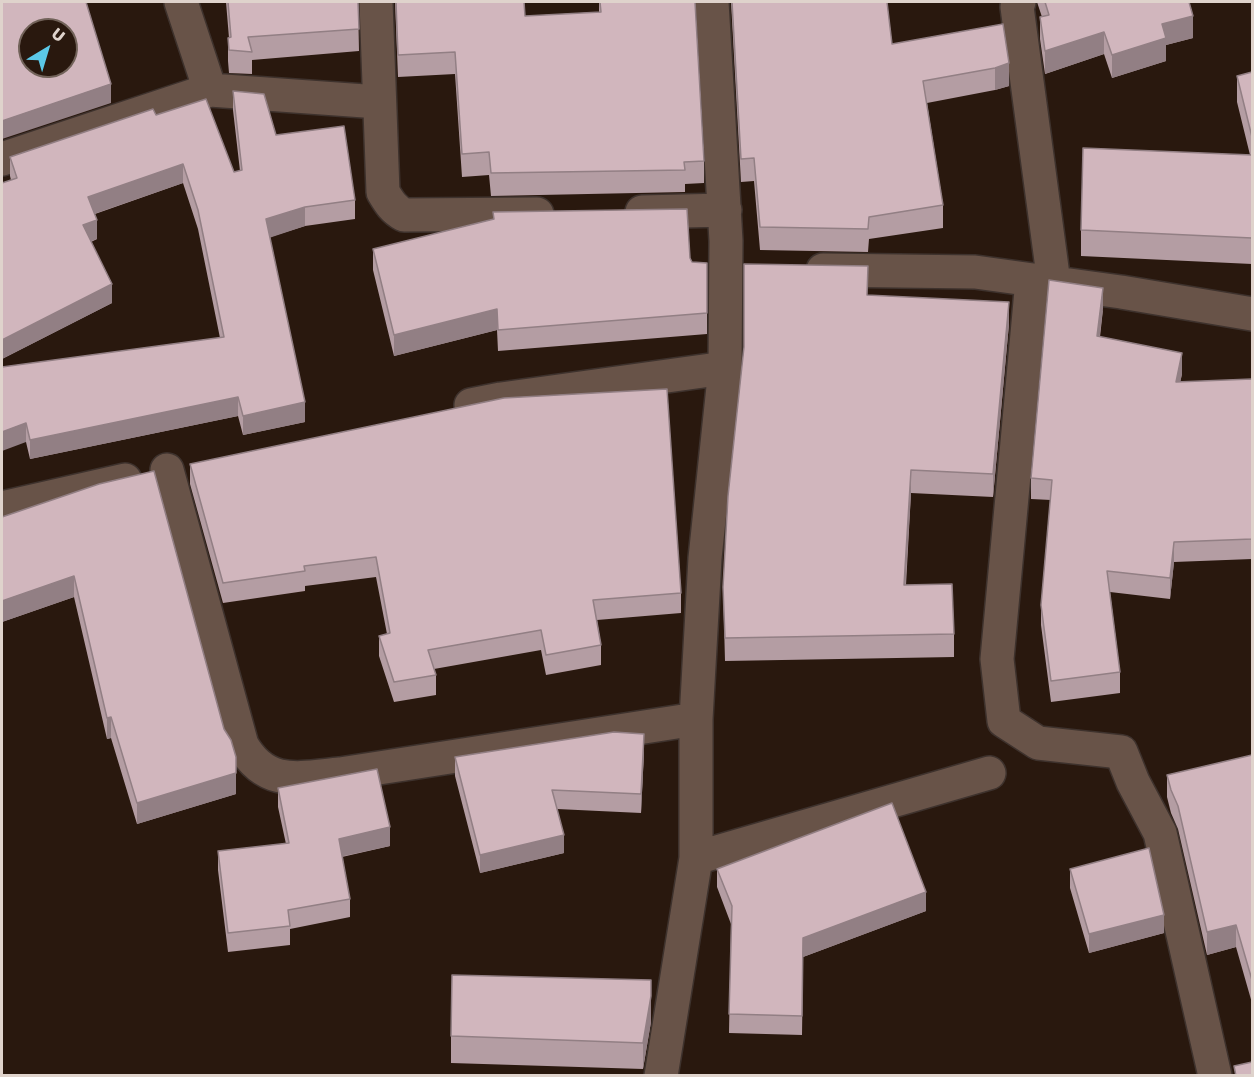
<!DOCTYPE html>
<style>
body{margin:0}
#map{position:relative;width:1254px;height:1077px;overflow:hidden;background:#29180e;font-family:Rubik,sans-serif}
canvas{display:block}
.frame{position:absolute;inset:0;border:3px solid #dfd3cc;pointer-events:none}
.north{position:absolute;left:18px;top:18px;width:60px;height:60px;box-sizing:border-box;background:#29180e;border:2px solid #72635a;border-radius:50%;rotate:38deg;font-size:16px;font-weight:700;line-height:24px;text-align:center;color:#dfd3cc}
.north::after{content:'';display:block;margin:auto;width:21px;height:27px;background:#5bc8e7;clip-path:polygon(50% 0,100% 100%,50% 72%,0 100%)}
</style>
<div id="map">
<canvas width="1254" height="1077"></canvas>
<div class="frame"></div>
<div class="north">U</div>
</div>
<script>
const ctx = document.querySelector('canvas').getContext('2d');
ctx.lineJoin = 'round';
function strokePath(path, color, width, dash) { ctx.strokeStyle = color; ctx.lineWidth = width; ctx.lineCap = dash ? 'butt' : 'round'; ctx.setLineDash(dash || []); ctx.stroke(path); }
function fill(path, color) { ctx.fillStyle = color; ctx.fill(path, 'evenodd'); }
const minor = new Path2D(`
 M 181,2 L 210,90
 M 376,2 L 383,192 C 389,202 393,209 404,215 L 537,214
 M 1019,2 L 1017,7 L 1054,283
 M 2,159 L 210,90 L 379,102
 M 642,212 L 725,210
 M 823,270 L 975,272 L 1121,292 L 1252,314
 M 1032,280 L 997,659 L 1004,721 L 1038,743 L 1121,752 L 1133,782 L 1160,833 L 1215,1076
 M 471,405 L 501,399 L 725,368
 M 167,470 L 242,745 C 266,787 298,778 340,774 L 696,719
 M 2,508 L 125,480
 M 696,858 L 989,773
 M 661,1076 L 696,858 L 696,719 L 705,558 L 725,368 L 726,241 L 712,2`);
strokePath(minor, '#3e322d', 36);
strokePath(minor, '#685348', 33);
fill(new Path2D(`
 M 226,2 L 358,2 L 359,51 L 252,60 L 252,74 L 229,73 L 228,61 L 228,38 L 229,38 Z
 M 395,2 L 524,2 L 525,16 L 599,12 L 599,2 L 695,2 L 704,161 L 704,183 L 685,184 L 685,192 L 491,196 L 489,175 L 462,177 L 455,74 L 398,77 Z
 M 731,2 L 887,2 L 892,44 L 1003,24 L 1009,86 L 995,90 L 927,103 L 943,205 L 943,228 L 869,239 L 868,252 L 760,250 L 754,181 L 741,182 Z
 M 1037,2 L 1189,2 L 1193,38 L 1166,45 L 1166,61 L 1112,78 L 1104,54 L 1045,74 L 1040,39 L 1040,17 L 1042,17 Z
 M 1252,72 L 1252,264 L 1081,256 L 1081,230 L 1250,155 L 1237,102 L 1237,76 Z
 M 233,91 L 276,135 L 355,200 L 355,219 L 305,226 L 270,237 L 305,422 L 243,435 L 238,416 L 30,459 L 26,442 L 2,367 L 220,338 L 198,229 L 183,183 L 95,214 L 97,239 L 91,242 L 112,303 L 2,359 L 2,183 L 11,180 L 10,176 L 10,157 L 156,115 L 234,172 L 240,171 L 233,110 Z
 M 373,249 L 690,258 L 692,262 L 707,263 L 707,334 L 498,351 L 497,330 L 394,356 L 373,270 Z
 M 868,295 L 1009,324 L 993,497 L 911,493 L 906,585 L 954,634 L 954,657 L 725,661 L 723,587 Z
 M 1103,309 L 1100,337 L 1182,374 L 1180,382 L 1252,379 L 1252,559 L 1174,562 L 1170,599 L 1110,592 L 1120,672 L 1120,693 L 1051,702 L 1041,625 L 1041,605 L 1051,500 L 1031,499 L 1031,478 Z
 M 190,464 L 681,593 L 681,613 L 597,620 L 601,645 L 601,665 L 546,675 L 541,650 L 434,669 L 436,675 L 436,695 L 394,702 L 379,656 L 379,636 L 387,634 L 376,577 L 305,586 L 305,591 L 223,603 L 190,484 Z
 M 99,484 L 236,794 L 137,824 L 111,738 L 107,739 L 74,597 L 2,622 Z
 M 644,752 L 641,813 L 557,809 L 564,853 L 480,873 L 455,776 L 455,757 Z
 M 1252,755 L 1252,1003 L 1236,947 L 1207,955 L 1178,829 L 1171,813 L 1167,797 L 1167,775 Z
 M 278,788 L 390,846 L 342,857 L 350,899 L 350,917 L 290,929 L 290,945 L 228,952 L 218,870 L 218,851 L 286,844 L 278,807 Z
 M 717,869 L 926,911 L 803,957 L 802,1035 L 729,1033 L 731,924 L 717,887 Z
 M 1070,869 L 1164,933 L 1089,953 L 1070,888 Z
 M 651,1022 L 643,1069 L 451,1063 L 451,1036 Z`), '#b49da3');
fill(new Path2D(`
 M 1193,16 L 1193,38 L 1166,45 L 1166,61 L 1112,78 L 1112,55 L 1162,24 Z
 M 1104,32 L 1104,54 L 1045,74 L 1045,51 Z
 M 1009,63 L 1009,86 L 995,90 L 995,68 Z
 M 111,84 L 111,103 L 2,139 L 2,121 Z
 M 183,164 L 183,183 L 88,216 L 88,197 Z
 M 305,207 L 305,226 L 266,239 L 266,219 Z
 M 97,220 L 97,239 L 83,244 L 83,225 Z
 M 112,284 L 112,303 L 2,359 L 2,340 Z
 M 1103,288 L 1103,309 L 1097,357 L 1097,336 Z
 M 1009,302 L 1009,324 L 993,497 L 993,474 Z
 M 497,309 L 497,330 L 394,356 L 394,335 Z
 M 1182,353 L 1182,374 L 1176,403 L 1176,382 Z
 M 238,397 L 238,416 L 30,459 L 30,440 Z
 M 305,402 L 305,422 L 243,435 L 243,416 Z
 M 26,423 L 26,442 L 2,451 L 2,432 Z
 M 911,470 L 911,493 L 904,608 L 904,585 Z
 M 1174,542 L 1174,562 L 1170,599 L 1170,578 Z
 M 74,576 L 74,597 L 2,622 L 2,601 Z
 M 111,717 L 111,738 L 107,739 L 107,718 Z
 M 644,734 L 644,752 L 641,813 L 641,794 Z
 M 236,773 L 236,794 L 137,824 L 137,803 Z
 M 390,827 L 390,846 L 339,857 L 339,839 Z
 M 564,835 L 564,853 L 480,873 L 480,855 Z
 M 926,892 L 926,911 L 803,957 L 802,1035 L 803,938 Z
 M 1164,915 L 1164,933 L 1089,953 L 1089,934 Z
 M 1236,925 L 1236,947 L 1207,955 L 1207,932 Z
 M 651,980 L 651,1022 L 643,1069 L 643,1043 Z`), '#927f84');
const building = new Path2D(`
 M 2,2 L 86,2 L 111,84 L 2,121 ZM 30,30 L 66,30 L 66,66 L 30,66 Z
 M 228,2 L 358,2 L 359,29 L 248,37 L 252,52 L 229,50 L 228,38 L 231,37 Z
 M 396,2 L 524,2 L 525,16 L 601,12 L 600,2 L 695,2 L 704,161 L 684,162 L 685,170 L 491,173 L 489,152 L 462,154 L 455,52 L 398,55 Z
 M 732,2 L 887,2 L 892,44 L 1003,24 L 1009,63 L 995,68 L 923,81 L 943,205 L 869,217 L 868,229 L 760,227 L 754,158 L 741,159 Z
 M 1045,2 L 1189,2 L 1193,16 L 1162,24 L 1166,38 L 1112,55 L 1104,32 L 1045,51 L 1040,17 L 1049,15 Z
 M 1252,72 L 1252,137 L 1237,76 Z
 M 233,91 L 264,94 L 276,135 L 344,126 L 355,200 L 305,207 L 266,219 L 305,402 L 243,416 L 238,397 L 30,440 L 26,423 L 2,432 L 2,367 L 224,337 L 198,210 L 183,164 L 88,197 L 97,220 L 83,225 L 112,284 L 2,340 L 2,183 L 17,178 L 10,157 L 153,109 L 156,115 L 206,99 L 234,172 L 242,170 Z
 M 1083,148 L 1252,155 L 1252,238 L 1081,230 Z
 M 687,209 L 690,258 L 692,262 L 707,263 L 707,313 L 498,330 L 497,309 L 394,335 L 373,249 L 494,219 L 493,212 Z
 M 744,264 L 868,266 L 867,295 L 1009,302 L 993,474 L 911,470 L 904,585 L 952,584 L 954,634 L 725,638 L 723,587 L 728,496 L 744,347 Z
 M 1049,280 L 1103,288 L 1097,336 L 1182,353 L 1176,382 L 1252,379 L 1252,539 L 1174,542 L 1170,578 L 1107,571 L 1120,672 L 1051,681 L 1041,605 L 1052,480 L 1031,478 Z
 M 667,389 L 681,593 L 593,600 L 601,645 L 546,655 L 541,630 L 428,650 L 436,675 L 394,682 L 379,636 L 390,633 L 376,557 L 304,566 L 305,571 L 223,583 L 190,464 L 504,398 Z
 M 154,471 L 224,729 L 231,740 L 236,757 L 236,773 L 137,803 L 111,717 L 107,718 L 74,576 L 2,601 L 2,517 L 99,484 Z
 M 614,732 L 644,734 L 641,794 L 552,790 L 564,835 L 480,855 L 455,757 Z
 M 1252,755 L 1252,980 L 1236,925 L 1207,932 L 1178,806 L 1171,790 L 1167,775 Z
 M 377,769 L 390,827 L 339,839 L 350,899 L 288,910 L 290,926 L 228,933 L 218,851 L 289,843 L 278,788 Z
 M 892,803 L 926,892 L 803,938 L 802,1016 L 729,1014 L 732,906 L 717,869 Z
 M 1149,848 L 1164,915 L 1089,934 L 1070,869 Z
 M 452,975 L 651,980 L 651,996 L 643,1043 L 451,1036 Z
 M 1252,1062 L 1252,1076 L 1236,1076 L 1234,1066 Z`);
fill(building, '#d1b6bd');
strokePath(building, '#927f84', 1.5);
</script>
